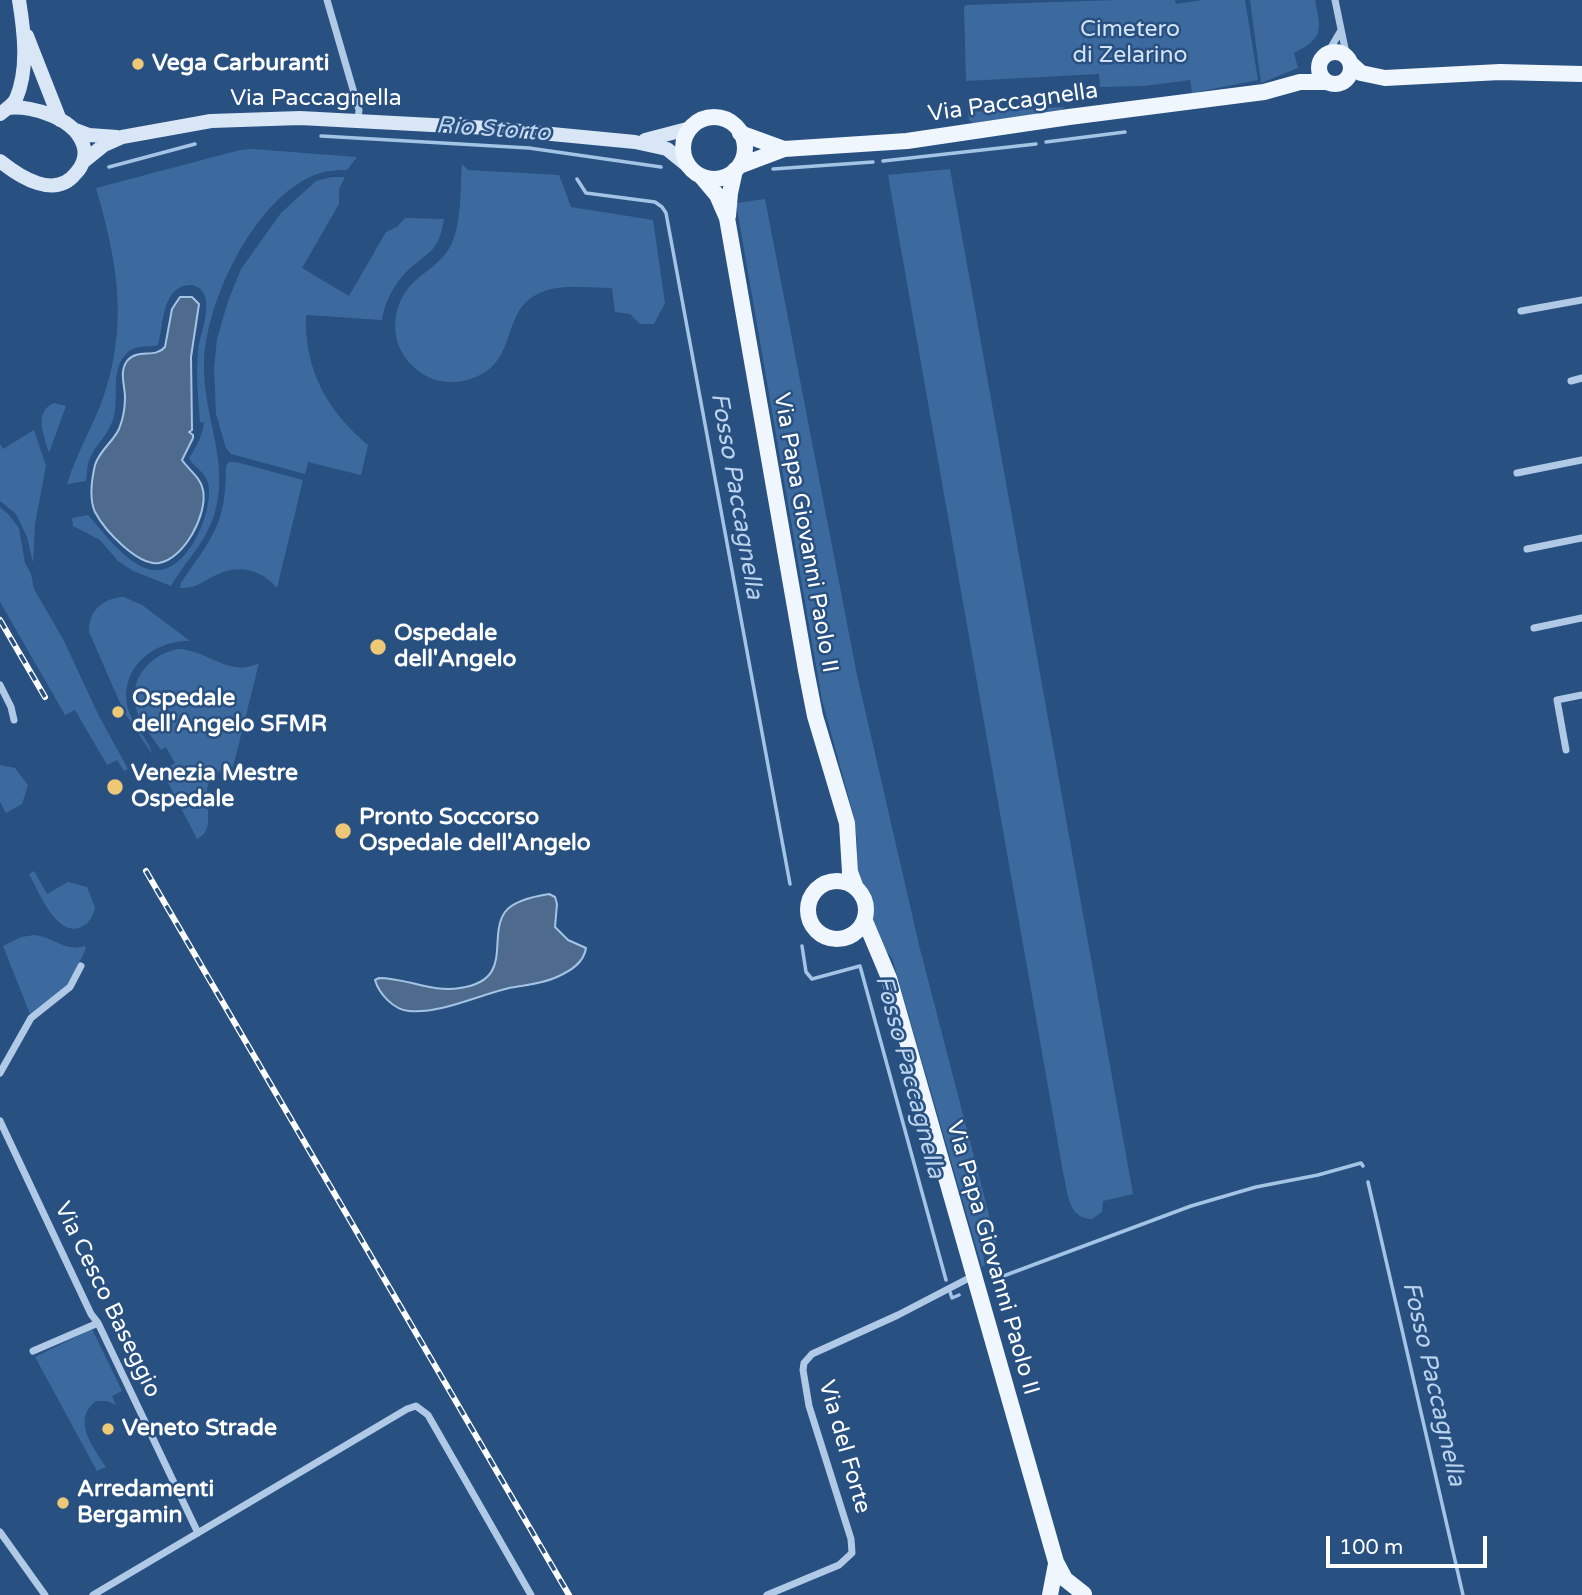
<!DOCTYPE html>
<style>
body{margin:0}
#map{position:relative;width:1582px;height:1595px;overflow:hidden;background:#285081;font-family:"Varela Round",sans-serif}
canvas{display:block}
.scale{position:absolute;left:1326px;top:1536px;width:161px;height:32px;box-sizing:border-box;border:4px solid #fff;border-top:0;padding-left:9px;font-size:21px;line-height:24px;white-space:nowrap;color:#fff;-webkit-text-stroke:5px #285081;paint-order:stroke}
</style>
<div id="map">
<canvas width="1582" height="1595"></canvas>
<div class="scale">100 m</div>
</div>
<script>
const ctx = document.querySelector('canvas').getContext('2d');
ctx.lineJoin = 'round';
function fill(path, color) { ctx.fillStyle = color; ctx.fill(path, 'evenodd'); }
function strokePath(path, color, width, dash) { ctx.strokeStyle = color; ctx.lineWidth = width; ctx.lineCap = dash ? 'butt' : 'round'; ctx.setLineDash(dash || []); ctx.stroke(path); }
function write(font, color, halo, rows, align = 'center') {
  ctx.font = font + ' "Varela Round",sans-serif'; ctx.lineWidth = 5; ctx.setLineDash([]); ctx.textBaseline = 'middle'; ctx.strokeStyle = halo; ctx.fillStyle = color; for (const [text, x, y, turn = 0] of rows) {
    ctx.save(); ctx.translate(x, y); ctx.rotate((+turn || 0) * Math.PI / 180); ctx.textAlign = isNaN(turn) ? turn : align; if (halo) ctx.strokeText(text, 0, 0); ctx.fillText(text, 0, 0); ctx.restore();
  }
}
fill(new Path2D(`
 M 1117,0 L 1175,0 L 1176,4 L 1203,0 L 1245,0 L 1258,80 L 1192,93 L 1190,80 L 1144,86 L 1100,87 L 1099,74 L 966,81 L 964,7 L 966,5 Z
 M 1250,0 L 1315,0 C 1321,32 1324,37 1294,53 L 1298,68 L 1261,83 Z
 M 1064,107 L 1062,111 L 973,123 L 969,120 L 968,112 Z
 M 252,149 L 357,157 L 347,170 C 334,170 322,171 310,177 C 252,204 205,303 204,365 C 203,410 225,454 218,497 C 212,539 190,553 171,586 L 133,571 L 118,561 L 100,540 L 73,526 L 72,518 L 88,515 C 104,533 125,562 148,569 C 185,581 215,511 208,483 C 205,471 193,467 189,458 C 197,446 202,437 204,423 L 200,422 C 198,398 196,374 198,350 C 200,334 208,318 206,301 C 203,280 180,281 170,297 C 162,311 162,330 158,345 C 148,348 135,344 127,353 C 110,369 119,396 114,416 C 110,432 99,441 92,454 C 87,463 87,471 86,481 L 67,484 C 77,451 96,422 106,389 C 128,318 116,257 96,188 L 240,150 Z
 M 462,164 L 468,170 L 559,175 L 571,207 L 653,220 L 665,303 L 654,324 L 640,324 L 630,314 L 615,312 L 612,288 C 588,288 556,282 534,296 C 503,314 516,359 478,376 C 466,381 454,384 441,381 C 426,379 411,367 403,354 C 390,333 394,303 411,285 C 425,270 443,263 452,243 C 462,219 460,190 462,164 Z
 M 950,169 L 1133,1194 L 1103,1201 L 1102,1212 L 1092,1219 C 1067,1219 1068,1191 1063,1172 L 888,175 Z
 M 332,177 L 345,177 L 339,189 L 339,204 L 302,268 L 349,296 L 386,232 L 397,227 L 405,218 L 444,219 C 442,230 440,241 432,250 C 427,255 420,259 415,264 C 398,277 385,299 382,320 L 306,315 C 304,369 327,411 368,445 L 361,475 L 308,462 L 305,474 L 231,454 L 226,448 L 216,414 L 214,369 L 217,339 L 228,301 L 241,269 L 281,213 L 316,181 Z
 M 765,199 L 857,675 L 919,945 L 996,1242 L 982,1248 L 985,1265 L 982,1267 L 892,958 L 880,944 L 871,921 L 870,901 L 858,882 L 857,842 L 854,817 L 822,700 L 736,203 Z
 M 54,403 L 66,406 L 49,453 C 44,435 33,412 54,403 Z
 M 34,430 L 46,466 L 35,524 L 33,563 L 27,537 L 16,514 L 0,501 L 0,444 L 3,449 Z
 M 236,462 L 303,480 L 277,588 C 261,569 238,564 216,575 C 203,581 196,589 180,588 L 181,583 C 213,536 226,525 226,466 L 229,462 Z
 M 0,507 L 9,515 L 19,528 L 25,563 L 31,574 L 34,589 L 63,639 L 99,716 L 128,769 L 124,771 L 117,760 L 107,765 L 75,710 L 65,715 L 0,602 Z
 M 124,597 L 142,605 L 190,641 C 152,640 116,671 129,712 C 134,727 150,741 152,754 L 124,712 L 89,632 C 89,611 102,598 124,597 Z
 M 178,649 C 208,650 229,678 259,663 L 233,767 C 182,776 227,825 197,839 L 162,771 L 175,763 L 166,747 L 161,750 C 153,738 141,725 137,711 C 127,680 149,655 178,649 Z
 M 0,765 L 15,768 L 28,785 L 22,804 L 6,813 L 0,802 Z
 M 34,871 L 47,894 L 68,882 L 87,887 L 95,907 C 93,917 89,924 79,928 C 55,935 38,890 29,874 Z
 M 35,935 C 55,938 65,952 85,946 L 86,948 L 69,985 L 30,1014 L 3,946 L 21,937 Z
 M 92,1329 L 122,1391 L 112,1396 L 116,1405 L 107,1401 L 96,1401 C 71,1420 93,1447 106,1467 L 97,1471 L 35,1357 Z`), '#3d6a9e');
const water = new Path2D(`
 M 180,297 L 192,297 L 199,304 L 191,357 L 192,430 L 189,432 L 193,435 L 193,438 L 182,460 C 189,470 201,478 203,490 C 208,514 184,559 159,563 C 138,566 105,531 95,512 C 89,499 92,478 95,465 C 99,451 113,442 119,429 C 123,419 125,408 125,398 C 125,385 119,372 127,361 C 137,348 155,359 165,347 L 172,309 Z
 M 549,894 L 555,897 L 557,904 L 555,927 L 568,940 L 586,948 C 584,963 570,971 557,977 C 542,984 525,985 509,988 C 479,995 440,1014 409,1011 C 394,1010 379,994 375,980 L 379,978 C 407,978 432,993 460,988 C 515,980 487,938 505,912 C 514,900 536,896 549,894 Z`);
fill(water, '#4e6b8d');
strokePath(water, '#a4c4e6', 2);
strokePath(new Path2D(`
 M 321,136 L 529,148 L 661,167
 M 1046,142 L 1125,132
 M 883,161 L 1036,144
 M 109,167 L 195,144
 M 773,169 L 873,162
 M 577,179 L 586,193 L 655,202 L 662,207 L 666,213 L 790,884
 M 802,946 L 806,972 L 812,979 L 860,966 L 946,1280
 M 1368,1182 L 1463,1595
 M 998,1278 L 1191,1206 L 1256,1187 L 1318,1175 L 1361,1163 L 1363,1166
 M 950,1292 L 952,1298 L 959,1295`), '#a4c4e6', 3.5);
strokePath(new Path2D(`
 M 327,0 L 359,110 L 358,120
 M 1335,0 L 1347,58
 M 1327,54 L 1340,32
 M 1521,311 L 1582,300
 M 1571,381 L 1582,378
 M 1517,473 L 1582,460
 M 1527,549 L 1582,538
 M 1534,628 L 1582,618
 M 0,685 L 11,707 L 14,720
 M 1566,750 L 1557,700 L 1582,695
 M 0,1073 L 31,1018 L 70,987 L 81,966
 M 0,1121 L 91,1314 L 98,1323 L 198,1533
 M 33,1351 L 98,1323
 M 0,1532 L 45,1595
 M 93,1595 L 407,1409 L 416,1406 L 428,1415 L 531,1595
 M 767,1595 L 839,1565 L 852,1553 L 851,1539 L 809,1406 L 803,1370 L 804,1363 L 812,1354 L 898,1315 L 973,1276`), '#b0c9e6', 7);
strokePath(new Path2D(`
 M 27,36 L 60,120
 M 0,114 C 5,110 13,105 16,99 C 29,69 24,31 19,0
 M 73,129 L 89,135 L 117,137
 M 645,140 L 691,128
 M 0,161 C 20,177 55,200 76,173 C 82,167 86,157 84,148 C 78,119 33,105 8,108
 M 83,162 L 104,145 L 122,137 L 211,121 L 300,118 L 489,128 L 635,142 L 667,149 L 688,166`), '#d9e6f6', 14);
strokePath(new Path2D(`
 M1319 68a16 16 0 1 1 32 0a16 16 0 1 1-32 0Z
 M 1350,63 L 1361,73 L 1385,78 L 1500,72 L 1582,74
 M683 148a31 31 0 1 1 62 0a31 31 0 1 1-62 0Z
 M 740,133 L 784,149 L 907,141 L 1069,117 L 1264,92 L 1300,82 L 1327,82
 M 739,166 L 784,149
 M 701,176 L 717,195 L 727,218 L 806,670 L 815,716 L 847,823 L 850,872 L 856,888
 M 728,216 L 730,193 L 735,170
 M808 910a29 29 0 1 1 58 0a29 29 0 1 1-58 0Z
 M 865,921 L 889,978 L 1056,1562 L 1065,1579 L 1084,1594
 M 1050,1595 L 1056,1564`), '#f0f6fd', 16);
const rail = new Path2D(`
 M 0,620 L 45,697
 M 146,871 L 569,1595`);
strokePath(rail, '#fff', 6);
strokePath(rail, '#285081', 3.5, [10]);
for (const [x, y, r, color] of [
 [138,64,7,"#edc876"],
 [378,647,9,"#edc876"],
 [118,712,7,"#edc876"],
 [115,787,9,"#edc876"],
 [343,831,9,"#edc876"],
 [108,1429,7,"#edc876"],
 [63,1503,7,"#edc876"]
]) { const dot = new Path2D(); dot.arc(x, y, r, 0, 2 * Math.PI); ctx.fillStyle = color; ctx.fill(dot); strokePath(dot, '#285081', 2.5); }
write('23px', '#d3e3f5', '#285081', [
 ["Cimetero",1130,30],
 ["di Zelarino",1130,56]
]);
write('bold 23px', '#fff', '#285081', [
 ["Vega Carburanti",152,64],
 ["Ospedale",394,634],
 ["dell'Angelo",394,660],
 ["Ospedale",132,699],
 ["dell'Angelo SFMR",132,725],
 ["Venezia Mestre",131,774],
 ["Ospedale",131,800],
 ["Pronto Soccorso",359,818],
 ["Ospedale dell'Angelo",359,844],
 ["Veneto Strade",122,1429],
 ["Arredamenti",77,1490],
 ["Bergamin",77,1516]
], 'left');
write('23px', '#fff', '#285081', [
 ["Via Paccagnella",316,99],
 ["Via Paccagnella",1013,103,-8],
 ["Via Papa Giovanni Paolo II",805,533,80],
 ["Via Papa Giovanni Paolo II",992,1258,74],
 ["Via Cesco Baseggio",107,1300,64],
 ["Via del Forte",844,1447,74]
]);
write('italic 24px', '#bbd3ed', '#285081', [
 ["Rio Storto",493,130,4],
 ["Fosso Paccagnella",736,496,80],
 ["Fosso Paccagnella",909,1077,75],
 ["Fosso Paccagnella",1433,1384,77]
]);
</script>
